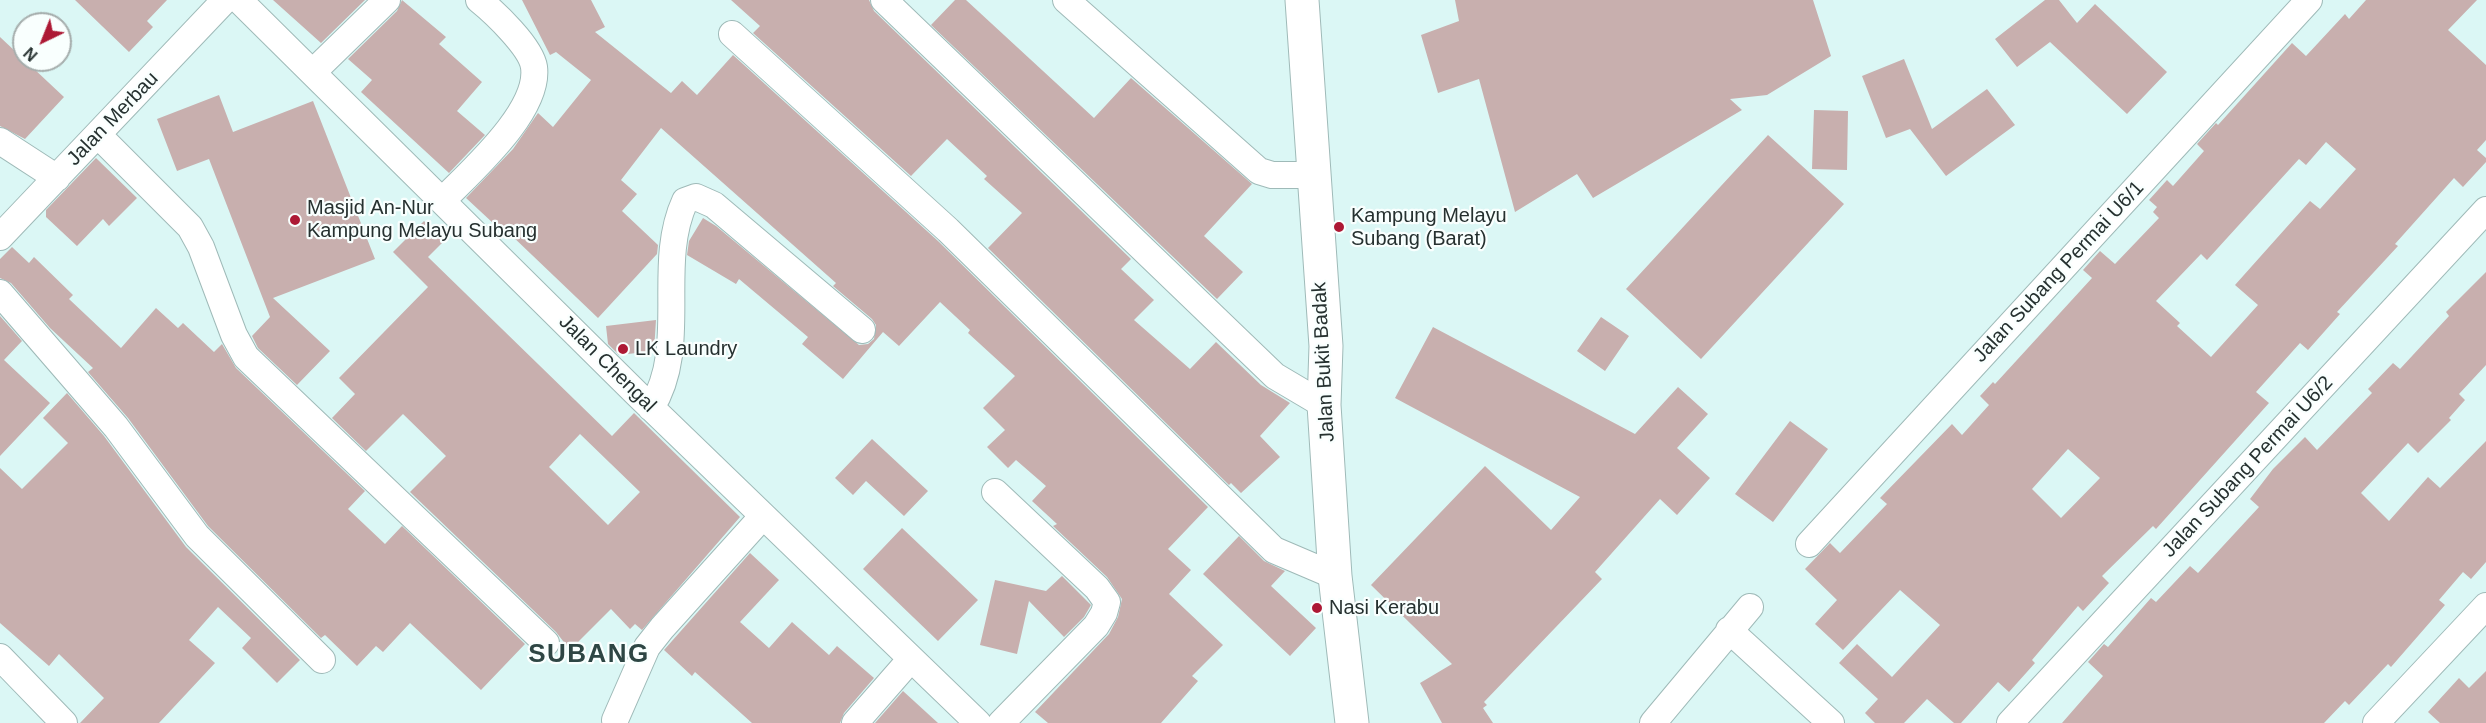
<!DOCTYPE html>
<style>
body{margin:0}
#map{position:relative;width:2486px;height:723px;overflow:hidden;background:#dbf7f5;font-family:Helvetica,sans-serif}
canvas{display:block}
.north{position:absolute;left:12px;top:12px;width:60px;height:60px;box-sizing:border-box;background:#f9fffe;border:2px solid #a5adac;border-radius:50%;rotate:223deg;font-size:16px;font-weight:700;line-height:24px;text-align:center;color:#263130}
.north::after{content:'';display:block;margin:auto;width:21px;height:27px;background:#ad1935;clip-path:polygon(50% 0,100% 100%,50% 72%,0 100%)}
</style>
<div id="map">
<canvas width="2486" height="723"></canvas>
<div class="north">N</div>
</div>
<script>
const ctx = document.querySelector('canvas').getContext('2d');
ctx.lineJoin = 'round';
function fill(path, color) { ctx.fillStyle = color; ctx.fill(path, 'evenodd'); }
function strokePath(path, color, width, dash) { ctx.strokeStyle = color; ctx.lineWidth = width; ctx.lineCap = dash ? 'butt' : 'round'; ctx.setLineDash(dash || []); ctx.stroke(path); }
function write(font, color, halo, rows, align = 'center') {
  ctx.font = font + ' Helvetica,sans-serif'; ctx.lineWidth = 4.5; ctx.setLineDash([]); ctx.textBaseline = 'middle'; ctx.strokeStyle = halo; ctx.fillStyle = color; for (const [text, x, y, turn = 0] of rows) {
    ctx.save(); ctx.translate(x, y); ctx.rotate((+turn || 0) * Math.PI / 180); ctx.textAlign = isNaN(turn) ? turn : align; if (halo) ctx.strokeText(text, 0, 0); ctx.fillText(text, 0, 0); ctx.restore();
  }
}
fill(new Path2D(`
 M 75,0 L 167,0 L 147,21 L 153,27 L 129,52 Z
 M 273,0 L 365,0 L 321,43 Z
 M 402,0 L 446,37 L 439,44 L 482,82 L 457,111 L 485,135 L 449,173 L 361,92 L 372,80 L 348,59 L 397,11 Z
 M 522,0 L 591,0 L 605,27 L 595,32 L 671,93 L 682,81 L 697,95 L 733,55 L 938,241 L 1208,507 L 1168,549 L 1191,570 L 1169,594 L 1223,645 L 1192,676 L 1198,681 L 1161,723 L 1048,723 L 1035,712 L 1109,634 L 1118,617 L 1122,599 L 1107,577 L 1053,526 L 1057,524 L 1032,501 L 1046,486 L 1016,460 L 1008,468 L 987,447 L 1005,430 L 983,408 L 1015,376 L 968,333 L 970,330 L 940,302 L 899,346 L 883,332 L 843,379 L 802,344 L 808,337 L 739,279 L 736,284 L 687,255 L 689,241 L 703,218 L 716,226 L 859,345 L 868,344 L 874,339 L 876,325 L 872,319 L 833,286 L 836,283 L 661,128 L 621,180 L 637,194 L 622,211 L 658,245 L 657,254 L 598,318 L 510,234 L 507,236 L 466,198 L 513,149 L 538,113 L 553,127 L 591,80 L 556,52 L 550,55 Z
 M 731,0 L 869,0 L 874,11 L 1131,259 L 1121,269 L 1154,300 L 1134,320 L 1190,369 L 1216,342 L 1261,385 L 1290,403 L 1260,436 L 1280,457 L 1241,493 L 1231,483 L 1229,485 L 988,248 L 1022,213 L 984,179 L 987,176 L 947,139 L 911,176 L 753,33 L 760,26 Z
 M 955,0 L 966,0 L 1094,118 L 1131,78 L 1252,184 L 1204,236 L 1243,272 L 1217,299 L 931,25 Z
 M 1455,0 L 1813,0 L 1831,56 L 1767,95 L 1730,99 L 1742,110 L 1593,198 L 1577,174 L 1515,212 L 1479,79 L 1438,93 L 1421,35 L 1459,21 Z
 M 2045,0 L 2059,0 L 2077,23 L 2095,4 L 2167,72 L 2127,114 L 2050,42 L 2017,67 L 1995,39 Z
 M 2366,0 L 2477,0 L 2448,30 L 2486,65 L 2486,140 L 2477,150 L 2486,158 L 2486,162 L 2463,187 L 2454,178 L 2395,244 L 2398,246 L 2337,312 L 2340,314 L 2308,350 L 2300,343 L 2256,392 L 2269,403 L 2156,529 L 2153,526 L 2102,576 L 2109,583 L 2083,611 L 2078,606 L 2032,660 L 2035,663 L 2009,692 L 1998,682 L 1961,723 L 1954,723 L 1927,699 L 1904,723 L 1875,723 L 1865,713 L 1878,699 L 1839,663 L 1857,644 L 1892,677 L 1940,625 L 1900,590 L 1843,650 L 1815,624 L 1837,600 L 1805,569 L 1830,543 L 1840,553 L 1887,504 L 1880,498 L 1952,424 L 1962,435 L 1989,405 L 1980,396 L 1993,382 L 1995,384 L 2092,278 L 2083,270 L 2100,251 L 2115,264 L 2159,218 L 2153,212 L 2157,207 L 2149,200 L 2167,180 L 2173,186 L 2204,151 L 2197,144 L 2216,123 L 2218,125 L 2292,43 L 2306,56 L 2345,14 L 2349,19 ZM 2326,142 L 2356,169 L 2320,209 L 2310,201 L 2235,285 L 2258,305 L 2211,357 L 2177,326 L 2180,323 L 2156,301 L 2201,254 L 2207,260 L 2299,159 L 2306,165 ZM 2068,449 L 2100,478 L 2061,518 L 2032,489 Z
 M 0,37 L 64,97 L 25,139 L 0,126 Z
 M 1904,59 L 1932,129 L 1987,89 L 2015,125 L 1946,176 L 1910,129 L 1886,138 L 1862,76 Z
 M 219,95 L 233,132 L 313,101 L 375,259 L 273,298 L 330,351 L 297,385 L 258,348 L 252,336 L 270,317 L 209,159 L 177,171 L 157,119 Z
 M 1814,110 L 1848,111 L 1847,170 L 1812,169 Z
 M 1768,135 L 1844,204 L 1701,359 L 1626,289 Z
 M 96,158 L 137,198 L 109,226 L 103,219 L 77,246 L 46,217 L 46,210 Z
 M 424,221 L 444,241 L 428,257 L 612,436 L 634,413 L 740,517 L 642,630 L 635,624 L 630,629 L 611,609 L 570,650 L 556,632 L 410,492 L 446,456 L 403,414 L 366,451 L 332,418 L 355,394 L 339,378 L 428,287 L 393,252 ZM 580,434 L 640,492 L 608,525 L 549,467 Z
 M 12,247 L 29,263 L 34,257 L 73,295 L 69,299 L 121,348 L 156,308 L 178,328 L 183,323 L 214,352 L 222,344 L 236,368 L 365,491 L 348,509 L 385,544 L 402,526 L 525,644 L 481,690 L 410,623 L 383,652 L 376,646 L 357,666 L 325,635 L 321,638 L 208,526 L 128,418 L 88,372 L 93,368 L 50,328 L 11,283 L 0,278 L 0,259 Z
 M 2486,272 L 2486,365 L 2459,394 L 2465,400 L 2449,418 L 2451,420 L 2418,453 L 2408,443 L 2361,493 L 2389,521 L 2428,477 L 2440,488 L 2486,441 L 2486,562 L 2471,579 L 2463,572 L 2439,600 L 2445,605 L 2391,667 L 2388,664 L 2349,705 L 2345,701 L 2324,723 L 2062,723 L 2103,676 L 2088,662 L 2104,644 L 2108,647 L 2151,598 L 2156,602 L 2190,566 L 2198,573 L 2259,507 L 2250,499 L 2273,469 L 2305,437 L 2317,450 L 2372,393 L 2368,389 L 2393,363 L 2400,369 L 2449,316 L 2446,312 Z
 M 0,316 L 22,341 L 4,360 L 50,403 L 0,456 Z
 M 1601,317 L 1629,336 L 1605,371 L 1577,351 Z
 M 656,320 L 654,351 L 619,355 L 608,344 L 606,326 Z
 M 1433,327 L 1635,434 L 1678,387 L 1708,414 L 1677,448 L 1710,478 L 1677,515 L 1660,499 L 1595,572 L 1602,579 L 1484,702 L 1487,705 L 1483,708 L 1493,723 L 1442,723 L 1420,683 L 1452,664 L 1371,585 L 1485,466 L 1551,530 L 1580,497 L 1395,398 Z
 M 67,393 L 104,436 L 186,547 L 300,660 L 277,683 L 242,648 L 251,638 L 218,607 L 189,640 L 215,663 L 159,723 L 80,723 L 104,698 L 59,654 L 49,666 L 0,623 L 0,468 L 22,489 L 68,443 L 43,418 Z
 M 1790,421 L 1828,449 L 1773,522 L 1735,494 Z
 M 872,439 L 928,491 L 904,516 L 866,481 L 853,495 L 835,478 Z
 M 902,528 L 978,600 L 938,641 L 863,569 Z
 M 1239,536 L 1264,561 L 1285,571 L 1271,586 L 1316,628 L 1290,656 L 1203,574 Z
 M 750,553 L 779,580 L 740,622 L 769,648 L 792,622 L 829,655 L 837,646 L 874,678 L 844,713 L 840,723 L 752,723 L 695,672 L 692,676 L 664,650 Z
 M 1062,576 L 1091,605 L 1084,617 L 1064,637 L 1029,601 L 1017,654 L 980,645 L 995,580 L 1046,591 Z
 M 2486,671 L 2486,723 L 2440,723 L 2428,712 L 2459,678 L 2469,688 Z
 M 903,691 L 938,723 L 875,723 Z`), '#c8afae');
const street = new Path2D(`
 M 239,0 L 637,394 L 978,723
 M 884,0 L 1275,376 L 1324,405
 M 1066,0 L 1259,171 L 1272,175 L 1312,175
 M 732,34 L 948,230 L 1274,550 L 1335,576
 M 314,71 L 387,0
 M 98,135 L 190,227 L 201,247 L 234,335 L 246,357 L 546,643
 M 0,141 L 57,178
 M 443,200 C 471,171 540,111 534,67 C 531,47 495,13 479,0
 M 0,237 L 225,0
 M 0,293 L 116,427 L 197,536 L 322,660
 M 651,408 C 690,346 655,266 685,201 L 696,197 L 714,205 L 862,330
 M 995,492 L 1097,588 L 1107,602 L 1104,613 L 1096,626 L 1001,723
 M 1809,544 L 2309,0
 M 1729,630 L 1831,723
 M 0,657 L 64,723
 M 615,720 L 647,647 L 662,628 L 763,516
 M 855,723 L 910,660
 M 1653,723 L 1750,607
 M 2010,723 L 2486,210
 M 2376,723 L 2486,606`);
const secondary = new Path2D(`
 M 1302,0 L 1326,346 L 1324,405 L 1335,576 L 1352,723`);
strokePath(street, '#9fbab8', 28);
strokePath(secondary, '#9fbab8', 35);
strokePath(street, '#fff', 26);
strokePath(secondary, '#fff', 33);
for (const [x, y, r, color] of [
 [295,220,6,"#ad1935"],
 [1339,227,6,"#ad1935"],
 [623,349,6,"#ad1935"],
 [1317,608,6,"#ad1935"]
]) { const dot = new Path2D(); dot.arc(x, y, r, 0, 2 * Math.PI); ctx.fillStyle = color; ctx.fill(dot); strokePath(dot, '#f9fffe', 2); }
write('20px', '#263130', '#f9fffe', [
 ["Jalan Merbau",113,119,-46],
 ["Jalan Subang Permai U6/1",2059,272,-47],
 ["Jalan Bukit Badak",1324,362,-93],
 ["Jalan Chengal",607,364,45],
 ["Jalan Subang Permai U6/2",2248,467,-47]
]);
write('20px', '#263130', '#f9fffe', [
 ["Masjid An-Nur",307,208],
 ["Kampung Melayu Subang",307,231],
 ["Kampung Melayu",1351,216],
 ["Subang (Barat)",1351,239],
 ["LK Laundry",635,349],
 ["Nasi Kerabu",1329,608]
], 'left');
ctx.letterSpacing = '1.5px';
write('bold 26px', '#2e4644', '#f9fffe', [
 ["SUBANG",589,655]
]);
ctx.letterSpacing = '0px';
</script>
